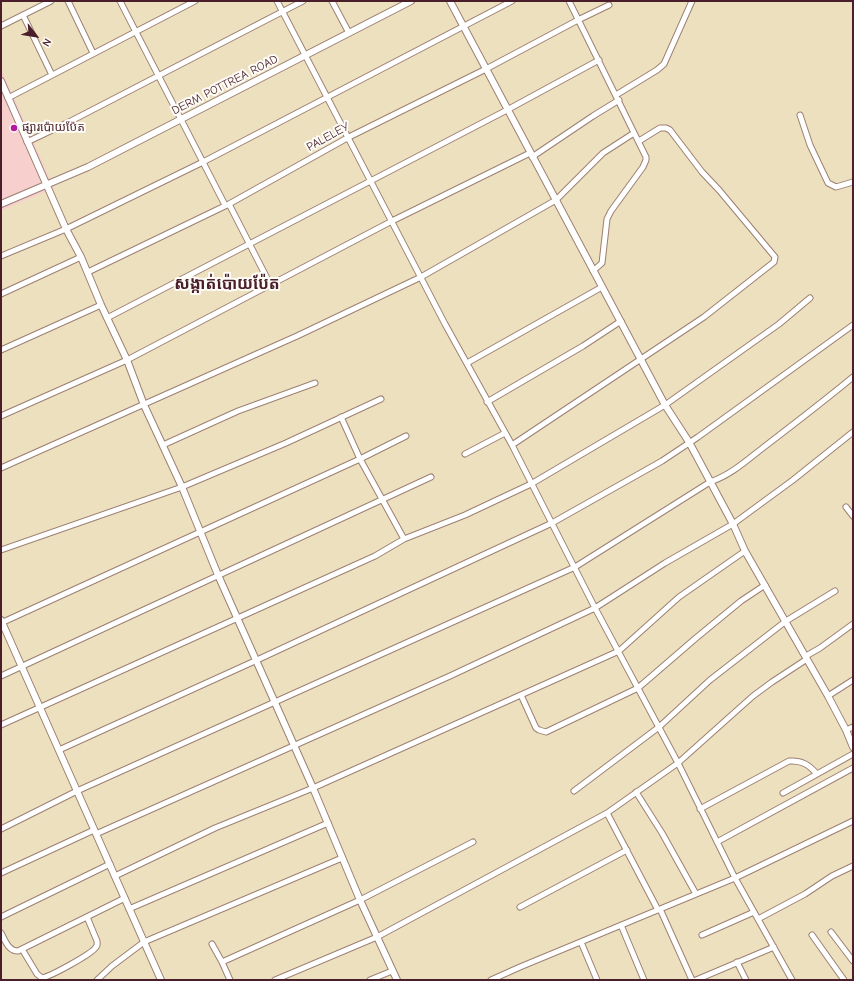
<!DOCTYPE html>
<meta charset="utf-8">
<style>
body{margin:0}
#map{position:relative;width:854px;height:981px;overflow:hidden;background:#ede0be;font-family:"Comic Neue",sans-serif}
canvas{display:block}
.frame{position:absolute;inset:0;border:2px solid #4a1f2b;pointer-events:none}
.north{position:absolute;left:16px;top:16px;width:40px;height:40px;-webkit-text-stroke:3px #fdfcf7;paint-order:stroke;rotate:121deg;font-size:11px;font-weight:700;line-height:16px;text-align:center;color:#4a1f2b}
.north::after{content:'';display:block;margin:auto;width:14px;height:18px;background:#4a1f2b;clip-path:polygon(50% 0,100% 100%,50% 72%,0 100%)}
</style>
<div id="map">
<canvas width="854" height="981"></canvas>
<div class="frame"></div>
<div class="north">N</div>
</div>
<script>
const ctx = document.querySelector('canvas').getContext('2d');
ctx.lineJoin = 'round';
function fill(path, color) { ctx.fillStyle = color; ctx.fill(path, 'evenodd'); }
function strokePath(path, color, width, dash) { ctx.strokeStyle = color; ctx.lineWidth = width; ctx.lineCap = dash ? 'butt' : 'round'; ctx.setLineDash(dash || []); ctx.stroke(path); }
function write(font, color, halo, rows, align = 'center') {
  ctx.font = font + ' "Comic Neue","Noto Sans Khmer",sans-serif'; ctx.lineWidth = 4; ctx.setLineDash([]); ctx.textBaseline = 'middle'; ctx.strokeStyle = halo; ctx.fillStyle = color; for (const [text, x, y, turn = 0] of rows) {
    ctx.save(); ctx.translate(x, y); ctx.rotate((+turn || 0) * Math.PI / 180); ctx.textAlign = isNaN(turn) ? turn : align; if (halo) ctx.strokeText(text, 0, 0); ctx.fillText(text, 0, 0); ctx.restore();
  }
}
fill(new Path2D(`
 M 1,68 L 54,188 L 1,211 Z`), '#f7d0ce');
const minor = new Path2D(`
 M 68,1 L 93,53
 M 120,1 L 225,205
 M 277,1 L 445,324 L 512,445 L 595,608 L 678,763 L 735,878 L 792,980
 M 332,1 L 349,33
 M 569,1 L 646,157 L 646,160 L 643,167 L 611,211 L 607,219 L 602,263 L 593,271
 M 23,15 L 52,75
 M 1,26 L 51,1
 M 616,95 L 657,70 L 664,64 L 692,1
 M 8,98 L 195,1
 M 800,115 L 810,145 L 828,183 L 836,187 L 853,182
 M 27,142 L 69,122 L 303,1
 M 532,157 L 593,116 L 619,100
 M 229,204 L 271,286
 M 1,256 L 66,229 L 203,162 L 512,1
 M 88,272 L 229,204 L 349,137 L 486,69 L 578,20 L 609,5
 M 1,294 L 81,257
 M 107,318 L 507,110 L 599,60
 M 1,350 L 101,305
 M 467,363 L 602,287
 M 487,402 L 583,346 L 621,321
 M 1,416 L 127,360 L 392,221 L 530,153
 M 341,417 L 360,459 L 404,539
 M 163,445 L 238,411 L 315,383
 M 512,445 L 704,317 L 774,262 L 775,257 L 719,190 L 702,172 L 670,130 L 666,128 L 660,128 L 639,141
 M 465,454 L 505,433
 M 1,468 L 297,336 L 421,277 L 556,200 L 603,153 L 634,133
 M 846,507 L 853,516
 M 1,550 L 182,487 L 286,443 L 381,399
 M 1,623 L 360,459 L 406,436
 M 806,656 L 820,648 L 853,624
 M 1,676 L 431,477
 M 521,695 L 536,728 L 539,730 L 546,732 L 638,688 L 696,638 L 741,601 L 765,585
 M 828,696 L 853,680
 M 1,725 L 375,556 L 404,539 L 465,515 L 531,484 L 665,405 L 779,324 L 810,298
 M 846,730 L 853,727
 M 59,750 L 257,660 L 552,523 L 662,461 L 698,437 L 853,325
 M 574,791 L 659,727 L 710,680 L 786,621 L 835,591
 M 636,792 L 662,833 L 696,894
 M 783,793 L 853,754
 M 700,809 L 789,761 C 802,760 809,765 817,774
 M 607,813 L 658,910
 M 1,829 L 77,791 L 575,567 L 710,482 C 731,475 747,460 764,447 C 794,424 824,401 853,377
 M 96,834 L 450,676 L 595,608 L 665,563 L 733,524 L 793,480 L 853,432
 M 717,842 L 853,768
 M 1,873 L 94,830
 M 115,876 L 215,828 L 313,788 L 619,651 L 679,597 L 745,551
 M 520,907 L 627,850
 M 129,909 L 328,823
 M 660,909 L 692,980
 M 1,917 L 110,864
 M 758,919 L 805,894 L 832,876 L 853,866
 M 621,925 L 644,980
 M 831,932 L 853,961
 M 1,933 C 5,940 8,951 18,951 L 125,898
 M 702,935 L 754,912
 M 812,935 L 844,980
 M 581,942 L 597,980
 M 212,944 L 222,962
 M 22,949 L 37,974 L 42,978 C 51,976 92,954 96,947 C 98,945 97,944 97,941 L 87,917
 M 737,962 L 746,980
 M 97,980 L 112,966 L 144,942 L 342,858
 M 230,980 L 222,962 L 360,900 L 473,842
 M 275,980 L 377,937 L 607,813 L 678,763 L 753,696 L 772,682 L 807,659
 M 370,980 L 392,971
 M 491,980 L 520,967 L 735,878 L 853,821
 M 696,980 L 774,947`);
const tertiary = new Path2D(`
 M 450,1 L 665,405 L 689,442 L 733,524 L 745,551 L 828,696 L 846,730 L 853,747
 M 1,81 L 66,229 L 81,257 L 101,305 L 127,360 L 144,405 L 182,487 L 218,575 L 313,788 L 360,900 L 397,980
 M 1,204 L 88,167 L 411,1
 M 1,620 L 161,980`);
strokePath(minor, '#9c8074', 7);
strokePath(tertiary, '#9c8074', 8);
strokePath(minor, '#fff', 5);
strokePath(tertiary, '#fff', 6);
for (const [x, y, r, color] of [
 [14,128,4,"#b5179e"]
]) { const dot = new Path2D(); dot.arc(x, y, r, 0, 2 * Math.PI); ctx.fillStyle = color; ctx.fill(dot); strokePath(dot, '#fdfcf7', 1.5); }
write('12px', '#4a1f2b', '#fdfcf7', [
 ["DERM POTTREA ROAD",225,85,-27],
 ["PALELEY",328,137,-29]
]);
write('12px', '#4a1f2b', '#fdfcf7', [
 ["ផ្សារប៉ោយប៉ែត",22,128]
], 'left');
write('bold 16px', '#4a1f2b', '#fdfcf7', [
 ["សង្កាត់ប៉ោយប៉ែត",227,284]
]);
</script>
